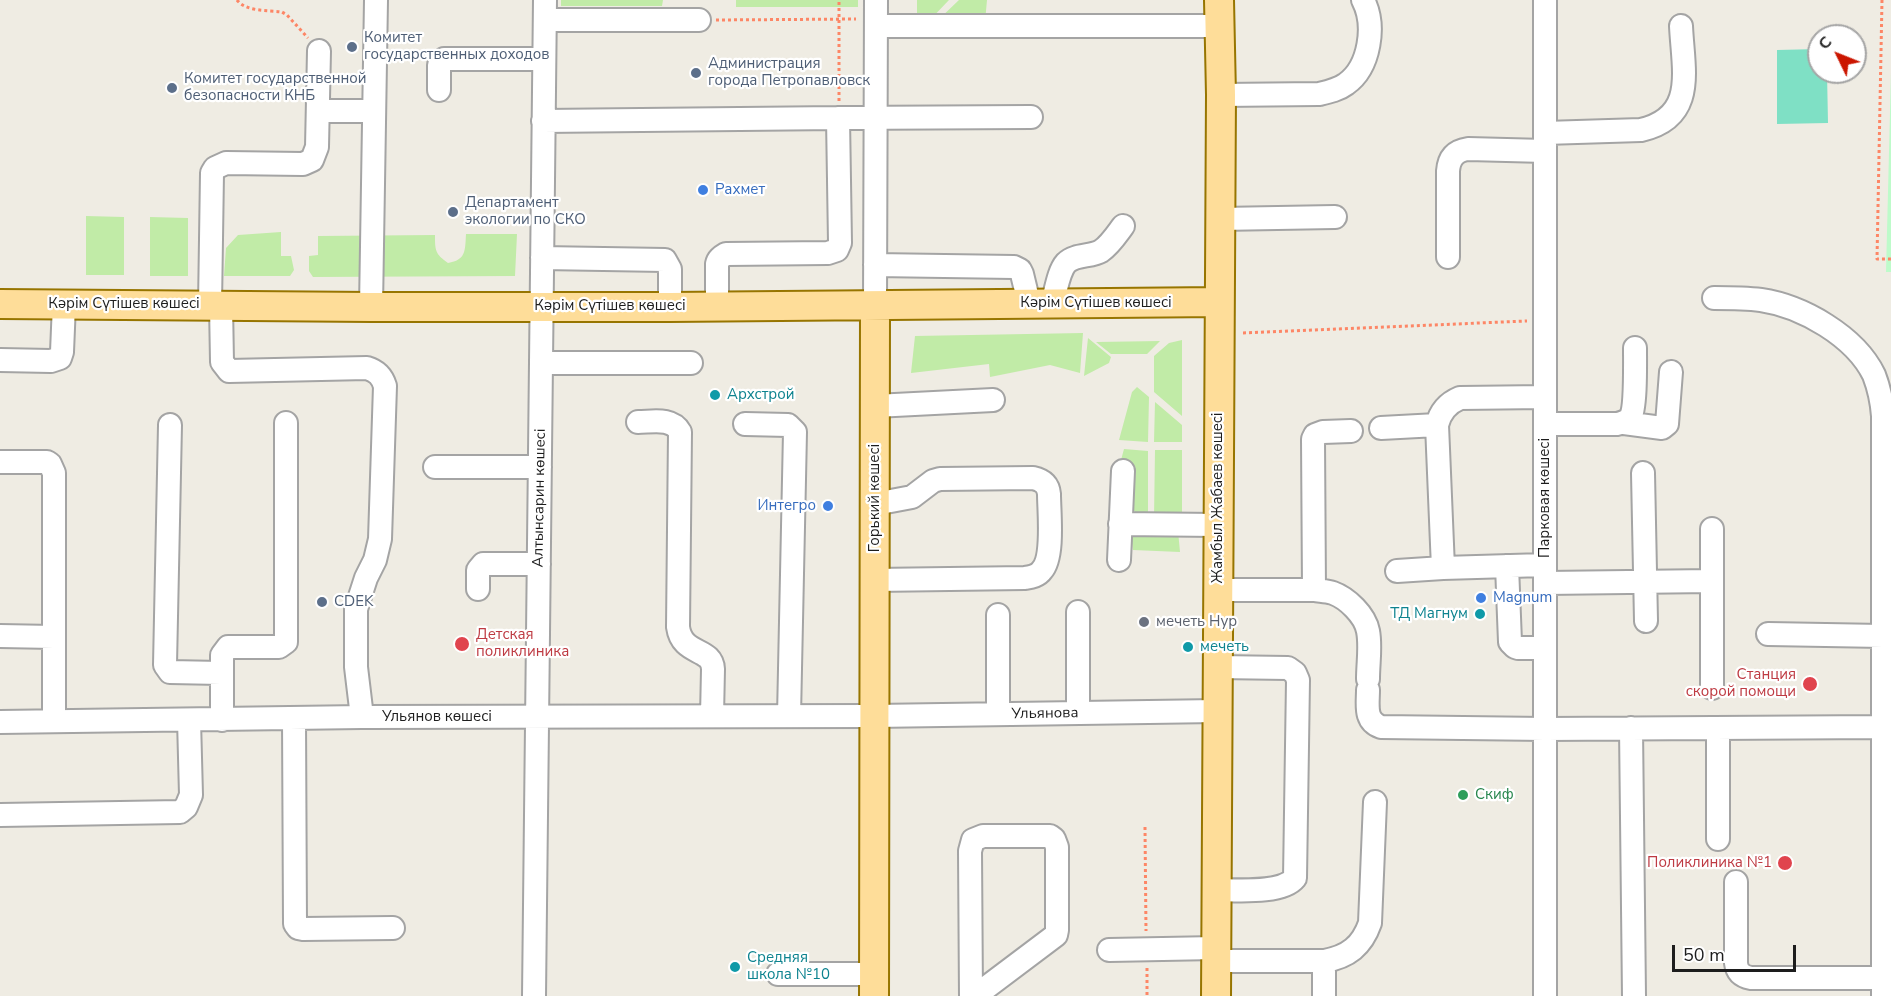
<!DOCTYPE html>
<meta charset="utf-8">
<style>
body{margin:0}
#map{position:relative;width:1891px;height:996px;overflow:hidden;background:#efece3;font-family:"Nunito Sans",sans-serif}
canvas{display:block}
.north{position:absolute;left:1807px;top:24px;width:60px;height:60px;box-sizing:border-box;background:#fff;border:2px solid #a5a5a5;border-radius:50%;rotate:313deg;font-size:16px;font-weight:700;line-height:24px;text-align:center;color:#1d1d1d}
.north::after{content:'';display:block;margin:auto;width:21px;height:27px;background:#cb1600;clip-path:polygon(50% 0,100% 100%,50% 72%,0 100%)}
.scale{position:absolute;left:1672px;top:945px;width:124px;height:27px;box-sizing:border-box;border:3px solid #1d1d1d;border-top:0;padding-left:8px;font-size:18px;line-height:21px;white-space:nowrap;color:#1d1d1d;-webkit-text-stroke:4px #fff;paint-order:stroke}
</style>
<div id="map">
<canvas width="1891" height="996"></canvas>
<div class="north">С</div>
<div class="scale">50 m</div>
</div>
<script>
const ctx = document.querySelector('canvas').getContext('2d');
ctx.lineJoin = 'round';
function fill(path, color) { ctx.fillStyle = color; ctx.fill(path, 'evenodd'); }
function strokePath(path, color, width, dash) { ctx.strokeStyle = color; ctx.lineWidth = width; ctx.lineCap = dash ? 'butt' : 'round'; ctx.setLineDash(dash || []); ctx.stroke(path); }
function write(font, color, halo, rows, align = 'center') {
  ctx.font = font + ' "Nunito Sans",sans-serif'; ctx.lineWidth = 4.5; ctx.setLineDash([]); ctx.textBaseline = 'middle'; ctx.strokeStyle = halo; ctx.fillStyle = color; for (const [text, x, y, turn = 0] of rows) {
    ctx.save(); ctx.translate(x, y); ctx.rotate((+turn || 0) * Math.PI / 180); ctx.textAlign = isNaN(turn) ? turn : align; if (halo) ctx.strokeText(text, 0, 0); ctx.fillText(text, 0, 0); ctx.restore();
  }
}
fill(new Path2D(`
 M 561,0 L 663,0 L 662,6 L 561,6 Z
 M 736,0 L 858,0 L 858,7 L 736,7 Z
 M 917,0 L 949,0 L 928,22 L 917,22 Z
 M 959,0 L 987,0 L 985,22 L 936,22 Z
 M 86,216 L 124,217 L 124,275 L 86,275 Z
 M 150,217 L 188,218 L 188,276 L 150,276 Z
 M 281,232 L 281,256 L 291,256 L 294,270 L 290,276 L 224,276 L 226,248 L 238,235 Z
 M 466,234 L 517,234 L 515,276 L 313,277 L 309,271 L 309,256 L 318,255 L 318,236 L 435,235 C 435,250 435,254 448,263 C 466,260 465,251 466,234 Z
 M 1083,333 L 1080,373 L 1050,365 L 990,377 L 989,364 L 911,373 L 915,336 Z
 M 1088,338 L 1111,357 L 1109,363 L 1084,376 Z
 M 1182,340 L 1182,416 L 1154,392 L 1154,356 L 1169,343 Z
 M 1160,341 L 1147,354 L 1111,354 L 1096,342 Z
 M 1137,387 L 1149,397 L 1148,442 L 1119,440 L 1132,392 Z
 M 1155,402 L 1182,425 L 1182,442 L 1154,442 Z
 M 1124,449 L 1148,451 L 1148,518 L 1141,517 L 1132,509 L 1132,464 L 1121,460 Z
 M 1155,450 L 1182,450 L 1182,516 L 1154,518 Z
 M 1178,531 L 1180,552 L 1133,550 L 1131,537 L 1141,532 Z`), '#c1eba7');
fill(new Path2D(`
 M 1891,72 L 1891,272 L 1886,272 Z`), '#befbca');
fill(new Path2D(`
 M 1819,49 L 1819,72 L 1827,72 L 1828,123 L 1777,124 L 1777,50 Z`), '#7fe0c5');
const minor = new Path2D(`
 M 1545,0 L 1545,996
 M 545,20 L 699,20
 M 876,26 L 1219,26
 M 439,90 L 439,65 L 444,59 L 544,59
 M 1221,95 L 1319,94 C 1328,92 1338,90 1346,84 C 1370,67 1376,25 1363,0
 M 319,111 L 373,111
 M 543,121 L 838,118
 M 1545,133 L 1641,130 C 1697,117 1683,70 1681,26
 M 1220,219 L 1335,217
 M 1448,257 L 1448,171 C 1449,158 1455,151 1468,149 L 1545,151
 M 542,258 L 665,260 L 670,269 L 670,307
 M 875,265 L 1014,267 L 1020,270 L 1022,274 L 1029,303
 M 1714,298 C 1730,298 1745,298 1761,300 C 1802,306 1855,336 1874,375 C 1879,388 1882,402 1883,416 L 1883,996
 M 1052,303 C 1056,292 1058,272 1066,263 C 1075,254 1091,257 1101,251 C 1110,245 1117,234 1123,226
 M 210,305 L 212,173 L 215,168 L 226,163 L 303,164 L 312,160 L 317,147 L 319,51
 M 221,305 L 222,362 L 229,371 L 367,368 C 377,371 382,376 385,386 L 380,539 L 375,560 L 366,578 L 356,609 L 356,667 L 362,717
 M 875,306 L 876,0
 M 371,307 L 376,0
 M 717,307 L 717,264 C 718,259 721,257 726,254 L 828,253 L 837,250 L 840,243 L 838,118 L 1031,117
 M 0,360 L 51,361 L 60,358 L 62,352 L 64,304
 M 542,363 L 691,363
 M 875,406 L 993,400
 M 638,422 C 652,422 672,417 680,432 L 678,627 C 682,656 712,647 713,669 L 712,716
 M 1624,423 L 1662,428 L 1667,424 L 1671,372
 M 745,424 L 788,425 L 795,432 L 789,716
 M 1545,424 L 1617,424 C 1622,423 1626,422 1630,418 C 1636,409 1635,362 1635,348
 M 170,425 L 165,665 L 170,672 L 221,673
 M 1437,425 L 1443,568 L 1544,565
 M 1381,428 L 1437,425 C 1440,412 1448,403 1460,398 L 1544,397
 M 0,462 L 47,462 L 50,464 L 54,473 L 54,721
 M 435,467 L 540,467
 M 1643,473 L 1646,621
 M 1120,524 L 1218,525
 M 1712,529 L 1712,688
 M 1119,560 L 1123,471
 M 1507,566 L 1510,642 L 1515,647 L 1518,648 L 1545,648
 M 1397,571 L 1443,568
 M 874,580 L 1025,578 C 1031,577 1038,576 1042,570 C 1054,557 1049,512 1049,494 C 1048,484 1042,480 1033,478 L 940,479 L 933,481 L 912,497 L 875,504
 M 1545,583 L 1712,581
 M 478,589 L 478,570 L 483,564 L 539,564
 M 1218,590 L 1314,590 L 1313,439 L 1315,435 L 1323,432 L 1351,431
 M 1314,590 C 1320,591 1327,591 1333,593 C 1347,598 1365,615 1368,631 C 1371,646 1368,663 1368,679
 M 1078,612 L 1078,713
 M 998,615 L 998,714
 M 1768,634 L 1883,636
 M 0,636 L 54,637
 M 1368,690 C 1368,705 1364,721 1381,727 L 1545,729 L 1883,727
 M 294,719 L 295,924 L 298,928 L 303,929 L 393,928
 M 222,720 L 222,655 L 228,647 L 279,647 L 286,642 L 286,423
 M 0,722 L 362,717 L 874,716 L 1217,711
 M 1631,728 L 1634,996
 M 0,815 L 180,812 L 186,807 L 191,795 L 189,720
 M 1718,839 L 1718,728
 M 1736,882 L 1736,963 C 1737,972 1741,976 1751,978 L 1883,978
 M 1216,890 C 1237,890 1282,894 1295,878 L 1298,680 L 1295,673 L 1288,668 L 1217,667
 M 1109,950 L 1216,948
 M 1216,961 L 1324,961 L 1324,996
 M 1324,961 C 1348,957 1362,946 1370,923 L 1375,802
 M 778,974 L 873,974
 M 534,996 L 545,0
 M 971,996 L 970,851 L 973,840 L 983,836 L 1050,836 L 1054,839 L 1057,847 L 1057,930 L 1056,935 L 975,996`);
const major = new Path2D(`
 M 0,304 L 371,307 L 670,307 L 1219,302
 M 874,996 L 875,306
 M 1216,996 L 1221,95 L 1219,0`);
strokePath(minor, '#a4a4a4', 26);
strokePath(major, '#977500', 32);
strokePath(new Path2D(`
 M 237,0 C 246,12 268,10 282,12 L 287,15 L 308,38
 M 1882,0 L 1877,259 L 1891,259
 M 716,20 L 856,19
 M 839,101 L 839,0
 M 1243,333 L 1527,321
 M 1145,827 L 1146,931
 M 1147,968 L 1147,996`), '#fd8666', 3, [3, 3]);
strokePath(minor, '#fff', 22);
strokePath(major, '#fedd99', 28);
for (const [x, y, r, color] of [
 [352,47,6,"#5c6f8a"],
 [696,73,6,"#5c6f8a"],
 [172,88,6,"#5c6f8a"],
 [703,190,6,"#3f7fe0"],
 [453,212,6,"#5c6f8a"],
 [715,395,6,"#0f9aa8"],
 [828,506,6,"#3f7fe0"],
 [1481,598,6,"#3f7fe0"],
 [322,602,6,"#5c6f8a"],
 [1480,614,6,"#0f9aa8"],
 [1144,622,6,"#6b7280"],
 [462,644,8,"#e0444e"],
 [1188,647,6,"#0f9aa8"],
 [1810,684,8,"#e0444e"],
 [1463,795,6,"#2e9e5b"],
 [1785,863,8,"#e0444e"],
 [735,967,6,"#0f9aa8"]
]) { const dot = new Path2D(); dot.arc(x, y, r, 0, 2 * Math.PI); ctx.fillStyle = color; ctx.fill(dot); strokePath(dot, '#fff', 2); }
write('15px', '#4e5e75', '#fff', [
 ["Комитет",364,38],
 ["государственных доходов",364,55],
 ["Администрация",708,64],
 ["города Петропавловск",708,81],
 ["Комитет государственной",184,79],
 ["безопасности КНБ",184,96],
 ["Департамент",465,203],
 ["экологии по СКО",465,220],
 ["CDEK",334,602]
], 'left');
write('15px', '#366cbe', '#fff', [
 ["Рахмет",715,190],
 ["Интегро",816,506,"right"],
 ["Magnum",1493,598]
], 'left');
write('15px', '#1d1d1d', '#fff', [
 ["Кәрім Сүтішев көшесі",1096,303],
 ["Кәрім Сүтішев көшесі",124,304],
 ["Кәрім Сүтішев көшесі",610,306],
 ["Алтынсарин көшесі",540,498,-89],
 ["Горький көшесі",875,498,-90],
 ["Жамбыл Жабаев көшесі",1218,498,-90],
 ["Парковая көшесі",1545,498,-90],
 ["Ульянова",1045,714,-1],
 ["Ульянов көшесі",437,717]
]);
write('15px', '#0d838f', '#fff', [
 ["Архстрой",727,395],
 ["ТД Магнум",1468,614,"right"],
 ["мечеть",1200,647],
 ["Средняя",747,958],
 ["школа №10",747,975]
], 'left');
write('15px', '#5b616d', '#fff', [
 ["мечеть Нур",1156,622]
], 'left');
write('15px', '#be3a42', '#fff', [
 ["Детская",476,635,"left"],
 ["поликлиника",476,652,"left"],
 ["Станция",1796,675],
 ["скорой помощи",1796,692],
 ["Поликлиника №1",1772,863]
], 'right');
write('15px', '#27864d', '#fff', [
 ["Скиф",1475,795]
], 'left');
</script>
